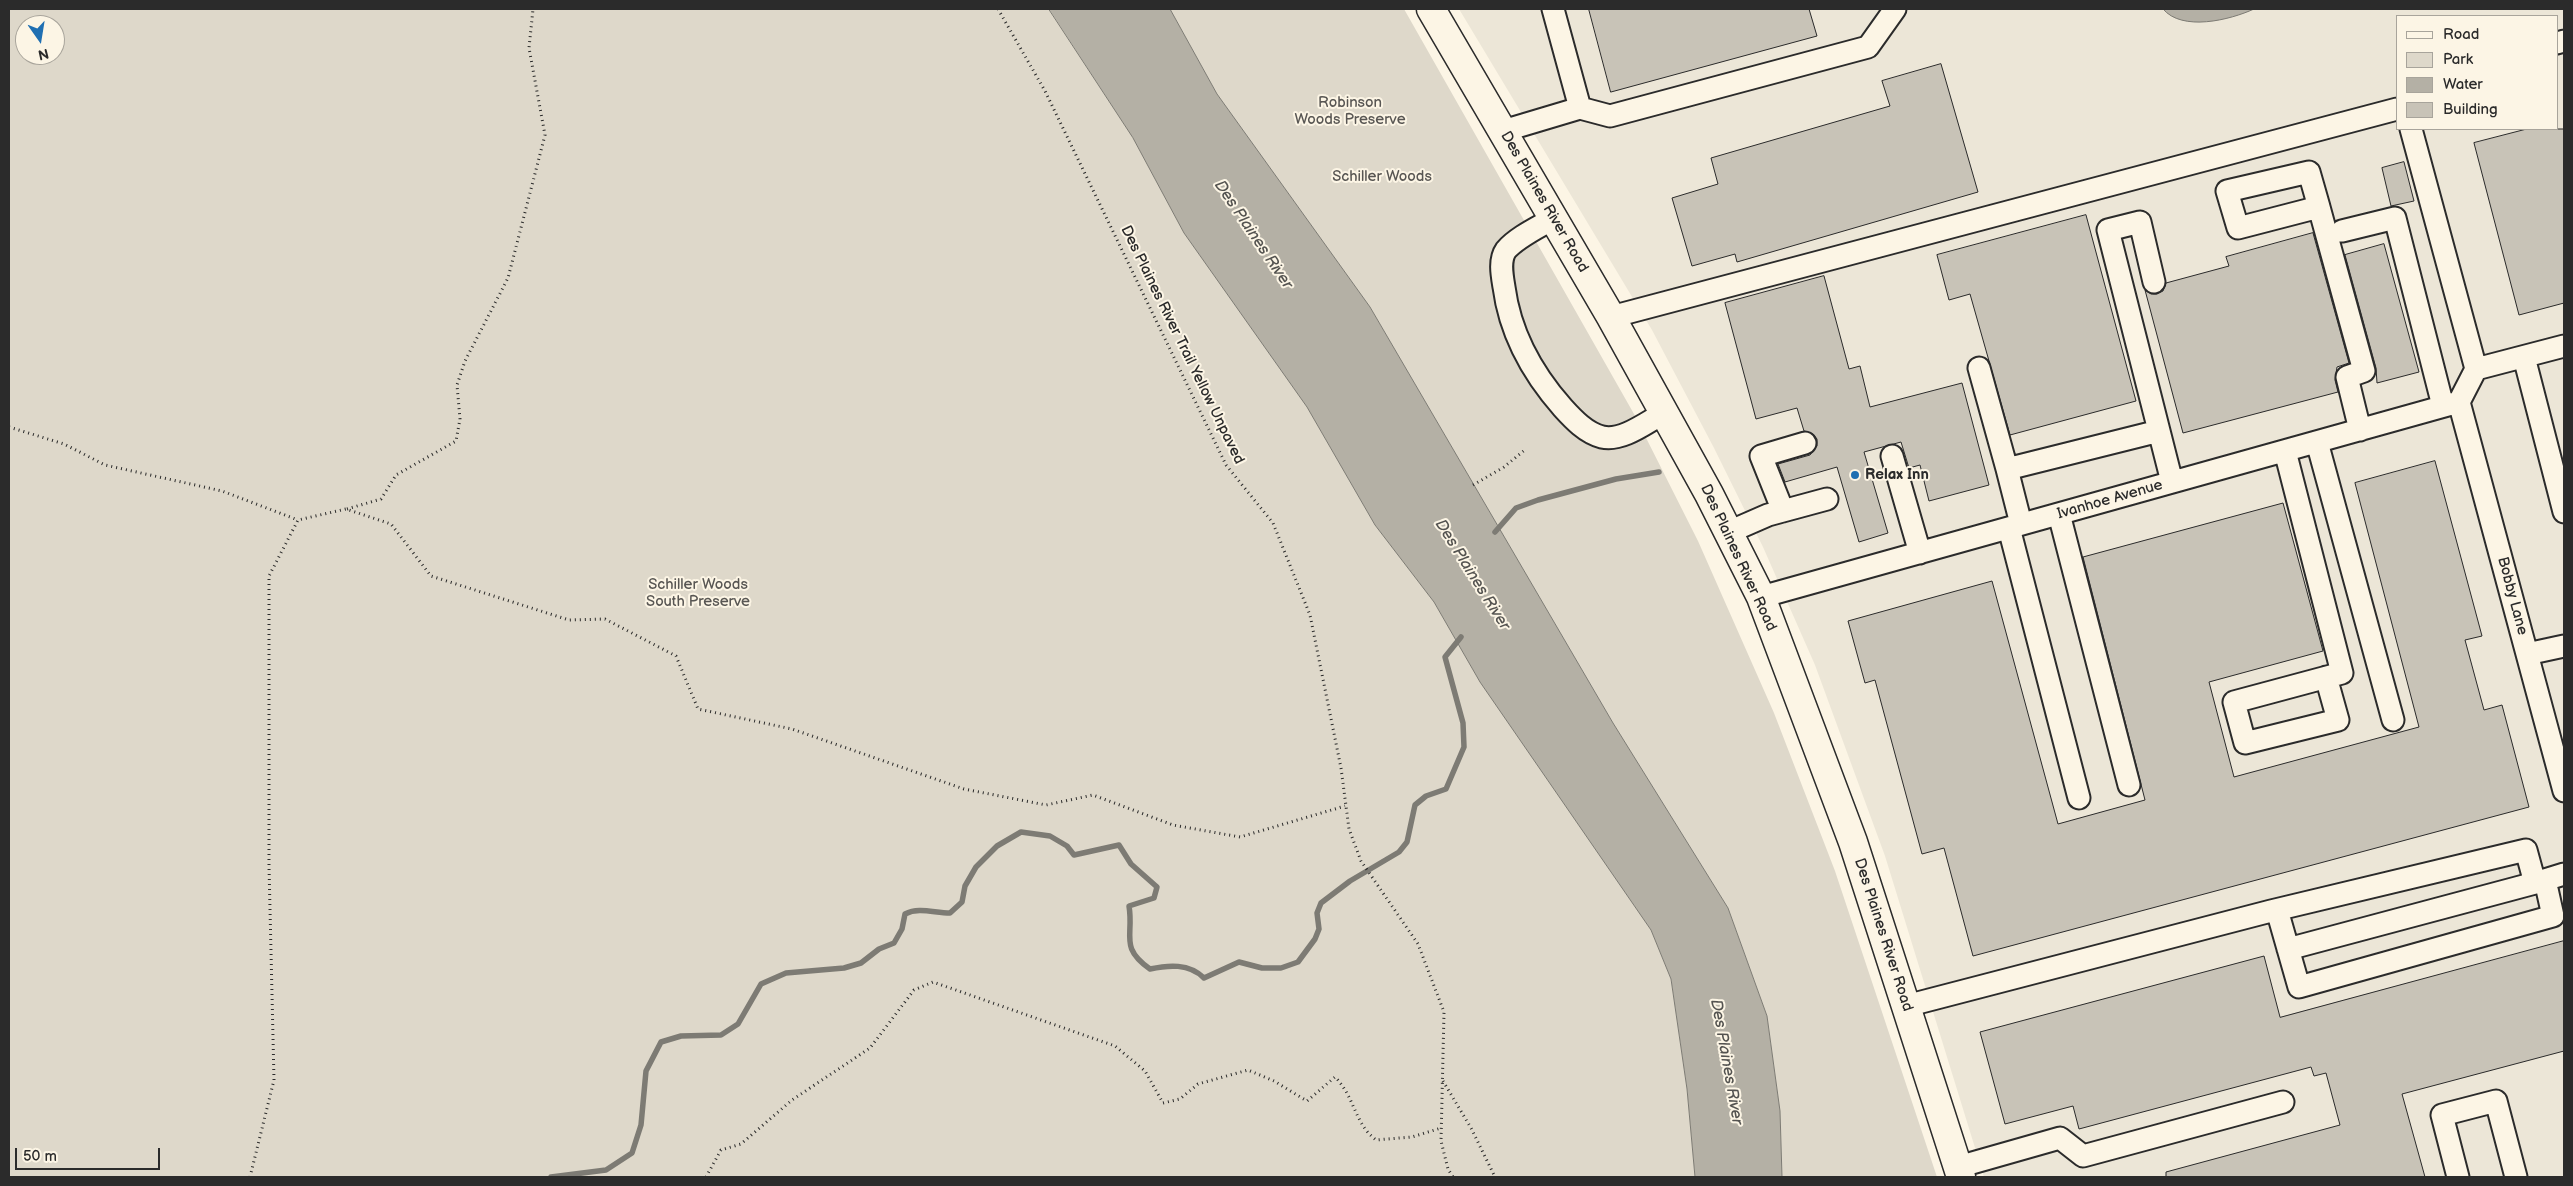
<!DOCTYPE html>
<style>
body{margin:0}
#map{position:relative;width:2573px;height:1186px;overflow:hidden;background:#fcf5e5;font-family:"Balsamiq Sans",sans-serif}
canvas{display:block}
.frame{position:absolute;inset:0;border:10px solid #2b2b2b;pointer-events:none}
.legend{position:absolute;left:2396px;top:15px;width:162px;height:115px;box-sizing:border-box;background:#fcf5e5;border:1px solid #a8a49b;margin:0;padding:6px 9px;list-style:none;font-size:15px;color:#2b2b2b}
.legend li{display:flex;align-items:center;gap:10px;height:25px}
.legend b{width:25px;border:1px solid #a8a49b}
.north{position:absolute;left:15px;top:15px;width:50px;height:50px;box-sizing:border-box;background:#fcf5e5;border:1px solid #a8a49b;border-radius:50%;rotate:167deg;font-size:14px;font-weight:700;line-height:20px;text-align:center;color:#2b2b2b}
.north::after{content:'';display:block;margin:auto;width:18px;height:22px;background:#1f6fb2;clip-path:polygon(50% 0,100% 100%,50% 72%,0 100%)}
.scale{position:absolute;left:15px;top:1148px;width:145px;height:22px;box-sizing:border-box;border:2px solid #2b2b2b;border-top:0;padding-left:6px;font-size:15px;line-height:18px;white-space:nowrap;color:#2b2b2b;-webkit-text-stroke:4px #fcf5e5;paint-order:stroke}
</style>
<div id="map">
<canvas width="2573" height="1186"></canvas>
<div class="frame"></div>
<ul class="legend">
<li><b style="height:6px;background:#fcf5e5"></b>Road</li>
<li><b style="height:14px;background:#ded8ca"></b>Park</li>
<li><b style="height:14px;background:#b4b0a5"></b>Water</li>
<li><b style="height:14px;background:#c8c3b7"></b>Building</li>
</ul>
<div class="north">N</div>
<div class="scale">50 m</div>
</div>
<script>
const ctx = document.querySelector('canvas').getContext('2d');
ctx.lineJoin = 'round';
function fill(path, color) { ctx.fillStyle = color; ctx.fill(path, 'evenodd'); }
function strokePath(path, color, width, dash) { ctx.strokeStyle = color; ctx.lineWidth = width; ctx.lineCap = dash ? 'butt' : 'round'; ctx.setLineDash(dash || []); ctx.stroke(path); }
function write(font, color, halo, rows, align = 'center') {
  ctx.font = font + ' "Balsamiq Sans",sans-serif'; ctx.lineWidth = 4; ctx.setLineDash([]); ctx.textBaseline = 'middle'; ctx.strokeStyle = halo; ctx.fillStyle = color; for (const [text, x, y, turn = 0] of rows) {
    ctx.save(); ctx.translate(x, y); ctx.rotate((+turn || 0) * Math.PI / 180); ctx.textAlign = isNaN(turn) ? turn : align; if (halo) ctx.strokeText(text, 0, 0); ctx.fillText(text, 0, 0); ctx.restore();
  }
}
fill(new Path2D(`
 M 1459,9 L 2564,9 L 2564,1177 L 1984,1177 L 1885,856 L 1815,665 L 1763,547 L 1714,448 L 1652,330 ZM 2397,16 L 2557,16 L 2557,129 L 2397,129 Z`), '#ece6d7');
fill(new Path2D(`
 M 9,9 L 1049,9 L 1133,138 L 1184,233 L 1307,407 L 1375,525 L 1434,602 L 1480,682 L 1651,930 L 1671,979 L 1687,1089 L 1695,1177 L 9,1177 ZM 25,25 L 55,25 L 55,55 L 25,55 Z
 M 1170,9 L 1404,9 L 1634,414 L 1698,541 L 1774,713 L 1835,871 L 1937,1177 L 1782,1177 L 1780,1111 L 1767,1016 L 1728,908 L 1613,723 L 1370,307 L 1217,94 Z`), '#ded8ca');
const water = new Path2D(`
 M 1049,9 L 1170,9 L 1217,94 L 1370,307 L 1613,723 L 1728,908 L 1767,1016 L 1780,1111 L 1782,1177 L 1695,1177 L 1687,1089 L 1671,979 L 1651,930 L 1480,682 L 1434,602 L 1375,525 L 1307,407 L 1184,233 L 1133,138 Z
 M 2163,9 L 2254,9 C 2230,20 2182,32 2163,9 Z`);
fill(water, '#b4b0a5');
strokePath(water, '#7d7b74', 1);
strokePath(new Path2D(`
 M 1495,532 L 1516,508 L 1538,500 L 1616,479 L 1659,472
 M 551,1177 L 606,1170 L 632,1153 L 641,1125 L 646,1071 L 661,1042 L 681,1036 L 721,1035 L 738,1024 L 761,984 L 786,973 L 844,968 L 861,963 L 879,949 L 894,943 L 902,929 L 905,914 C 919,907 934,913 950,913 L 962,902 L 965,886 L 976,867 L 997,846 L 1021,832 L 1050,836 L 1067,846 L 1074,855 L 1119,845 L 1131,864 L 1157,887 L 1154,898 L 1129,906 C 1134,936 1119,947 1150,969 C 1168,965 1189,963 1204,978 L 1239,962 L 1262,968 L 1281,968 L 1298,962 L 1315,939 L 1319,929 L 1317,913 L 1321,903 L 1350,881 L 1399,852 L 1407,842 L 1415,805 L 1426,796 L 1446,789 L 1464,747 L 1463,723 L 1445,657 L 1461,637`), '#7d7b74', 5.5);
const building = new Path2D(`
 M 1589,9 L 1809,9 L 1817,36 L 1611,92 Z
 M 1941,64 L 1978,192 L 1737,262 L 1735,254 L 1692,266 L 1672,198 L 1718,184 L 1711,158 L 1890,106 L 1882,81 Z
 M 2527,129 L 2564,129 L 2564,303 L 2519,315 L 2474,143 Z
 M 2404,162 L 2414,201 L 2391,206 L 2382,168 Z
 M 2086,215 L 2136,401 L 2010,435 L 1970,294 L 1949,300 L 1937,255 Z
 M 2313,233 L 2349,363 L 2337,367 L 2335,380 L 2338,392 L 2183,433 L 2145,290 L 2151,294 L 2157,294 L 2163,291 L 2166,283 L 2229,266 L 2226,257 Z
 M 2384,244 L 2419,372 L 2377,383 L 2376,368 L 2345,255 Z
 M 1824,276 L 1849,369 L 1860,366 L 1870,407 L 1962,383 L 1989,485 L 1929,501 L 1920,465 L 1909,468 L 1901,442 L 1864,452 L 1888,533 L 1859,542 L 1837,467 L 1785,482 L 1778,464 L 1810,455 L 1817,446 L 1817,439 L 1813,434 L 1804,431 L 1797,408 L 1756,419 L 1725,303 Z
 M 2435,461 L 2482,636 L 2465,640 L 2484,710 L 2502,705 L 2529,807 L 1973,956 L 1944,848 L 1922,854 L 1875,680 L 1865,683 L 1848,621 L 1992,581 L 2058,824 L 2145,800 L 2083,557 L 2283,503 L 2323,651 L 2209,682 L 2234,777 L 2419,727 L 2355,483 Z
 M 2564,941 L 2564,1051 L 2402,1094 L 2425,1177 L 2166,1177 L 2166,1172 L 2340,1125 L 2326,1073 L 2314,1076 L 2311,1067 L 2079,1129 L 2073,1106 L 2005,1124 L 1980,1032 L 2264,956 L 2280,1017 Z`);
fill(building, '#c8c3b7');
strokePath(building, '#2b2b2b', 1);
const minor = new Path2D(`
 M 1553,9 L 1580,108
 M 2557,43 L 2564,41
 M 2411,129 L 2476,369 L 2459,402
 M 1503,131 L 1580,108 L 1610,116 L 1868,47 L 1895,9
 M 2319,207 L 2309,172 L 2227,191 L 2238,228 L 2319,207 L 2364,371 L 2347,377 L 2360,430
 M 1554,218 C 1539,227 1517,237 1506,250 C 1499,260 1502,275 1504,287 C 1510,333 1532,373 1563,408 C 1573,419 1586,433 1602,437 C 1622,442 1647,422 1664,413
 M 2342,231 L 2395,218 L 2443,406
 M 2154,282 L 2140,222 L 2108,230 L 2172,482
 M 1611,317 L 2397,109
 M 2524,357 L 2564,512
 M 1979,368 L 2007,469
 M 2476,369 L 2564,346
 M 2459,402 L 2564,791
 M 2317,442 L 2393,720
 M 2285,451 L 2342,673 L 2234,702 L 2245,743 L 2338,720 L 2326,677
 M 1892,456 L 1920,553
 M 1783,511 L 1761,456 L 1805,443
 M 2059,514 L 2129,785
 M 2021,524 L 2007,469 L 2159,431
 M 2009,528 L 2079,798
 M 1729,532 L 1768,515 L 1827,499
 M 1761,597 L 2459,402
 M 2527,654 L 2564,646
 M 2277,910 L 2299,987 L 2553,916 L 2545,880
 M 2288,949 L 2535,883
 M 1906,1006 L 2271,911 L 2526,850 L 2535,883 L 2564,874
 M 1958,1167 L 2060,1138 L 2083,1156 L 2283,1102
 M 2458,1177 L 2442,1115 L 2496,1101 L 2516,1177`);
const major = new Path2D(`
 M 1431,9 L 1611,317 L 1709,494 L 1761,597 L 1853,842 L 1961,1177`);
strokePath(minor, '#2b2b2b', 25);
strokePath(major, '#2b2b2b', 31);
strokePath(new Path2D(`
 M 998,9 L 1045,91 L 1226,465 L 1273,523 L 1310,615 L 1341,768 L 1349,829 L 1361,861 L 1418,944 L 1444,1012 L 1441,1141 L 1448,1169 L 1453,1177
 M 9,427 L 64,444 L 105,465 L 222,491 L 298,520
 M 1473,485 L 1504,467 L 1526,449
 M 347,509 L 381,499 L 396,475 L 456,441 L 460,419 L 457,385 L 465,361 L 508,278 L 545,135 L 529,48 L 533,9
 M 1443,1081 L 1471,1128 L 1495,1177
 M 250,1177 L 274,1080 L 269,866 L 269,576 L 298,520 L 346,509 L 391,524 L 431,576 L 569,620 L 605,619 L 676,656 L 698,709 L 792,729 L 964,789 L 1046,805 L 1093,795 L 1173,825 L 1240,837 L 1345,806
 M 706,1177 L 721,1150 L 741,1144 L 792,1100 L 870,1048 L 914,990 L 933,982 L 1115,1046 L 1145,1071 L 1163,1103 L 1180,1099 L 1198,1084 L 1248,1070 L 1274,1081 L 1307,1101 L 1335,1077 C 1355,1097 1354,1123 1376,1140 L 1412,1137 L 1441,1128`), '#2b2b2b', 3, [1, 4]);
strokePath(minor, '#fcf5e5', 21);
strokePath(major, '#fcf5e5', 28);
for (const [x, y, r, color] of [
 [1855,475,5,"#1f6fb2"]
]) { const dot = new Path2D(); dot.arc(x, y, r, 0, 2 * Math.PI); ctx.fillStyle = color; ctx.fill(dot); strokePath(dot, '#fcf5e5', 2); }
write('15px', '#585653', '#fcf5e5', [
 ["Robinson",1350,103],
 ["Woods Preserve",1350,120],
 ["Schiller Woods",1382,177],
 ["Schiller Woods",698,585],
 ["South Preserve",698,602]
]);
write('15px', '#2b2b2b', '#fcf5e5', [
 ["Des Plaines River Road",1544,202,60],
 ["Des Plaines River Trail Yellow Unpaved",1182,345,64],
 ["Ivanhoe Avenue",2110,500,-16],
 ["Des Plaines River Road",1738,558,65],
 ["Bobby Lane",2512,596,75],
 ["Des Plaines River Road",1883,935,72]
]);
write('bold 15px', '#2b2b2b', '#fcf5e5', [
 ["Relax Inn",1865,475]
], 'left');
write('italic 16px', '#545350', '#fcf5e5', [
 ["Des Plaines River",1253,235,56],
 ["Des Plaines River",1472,575,58],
 ["Des Plaines River",1726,1062,80]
]);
</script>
